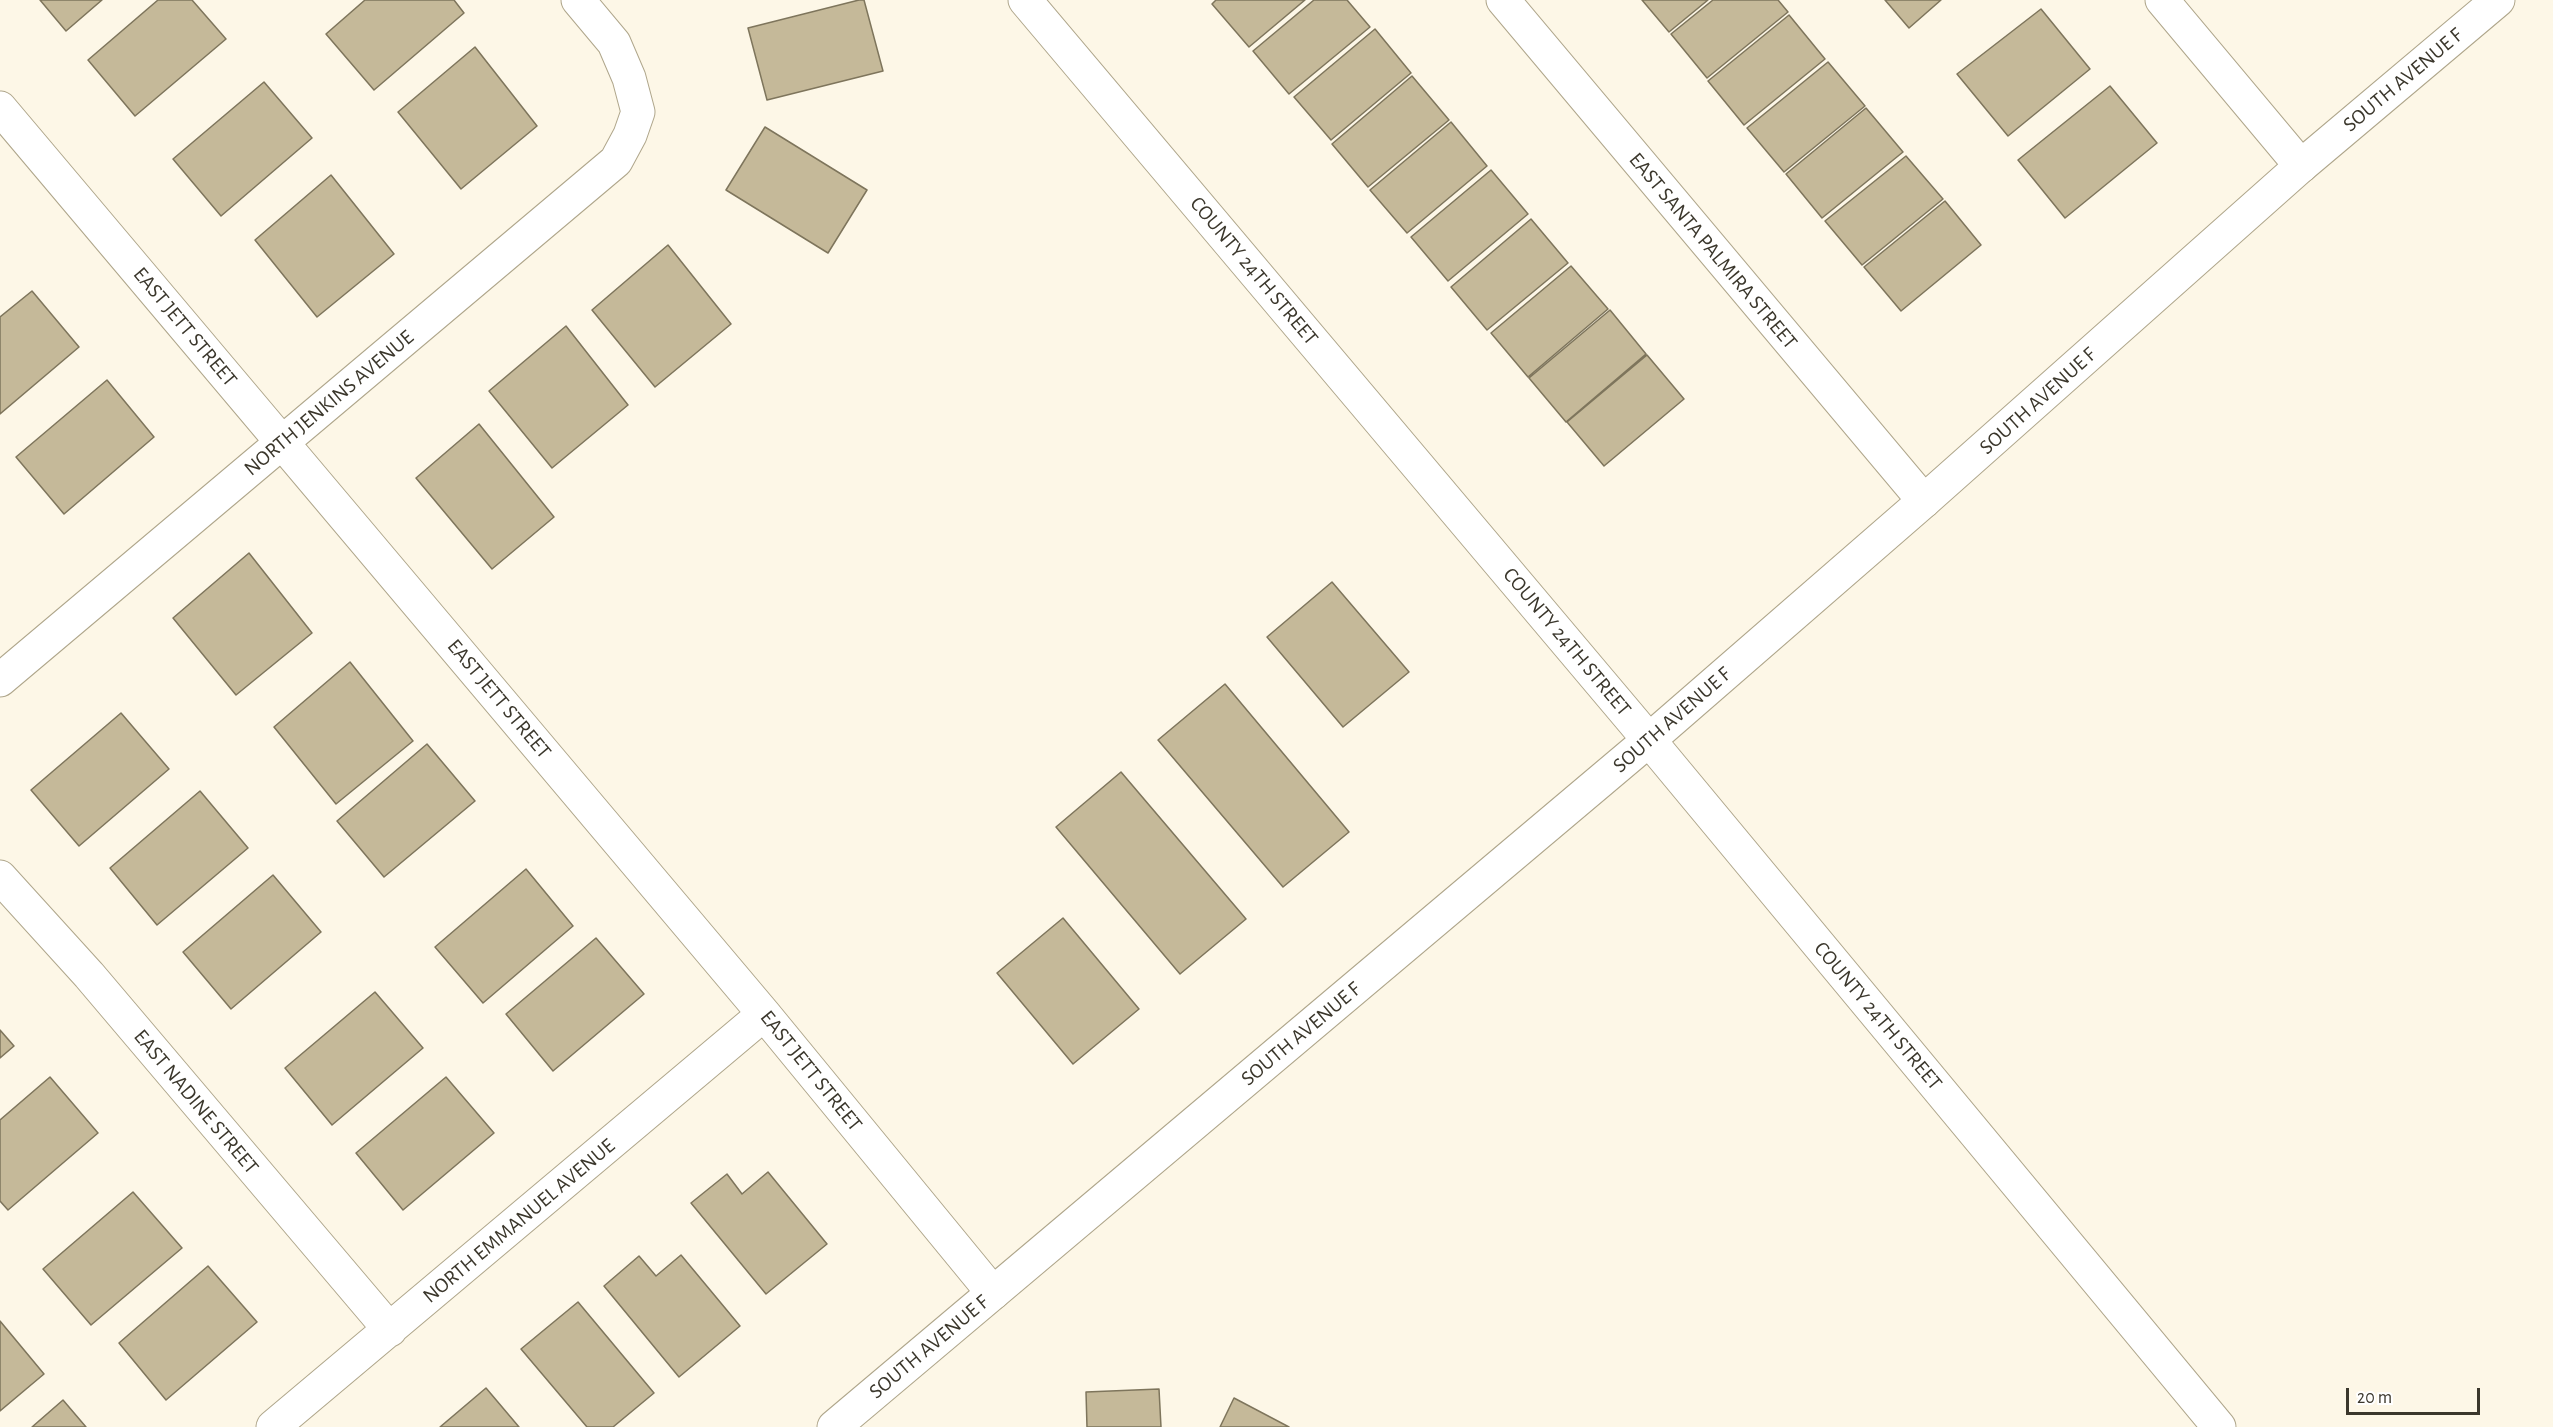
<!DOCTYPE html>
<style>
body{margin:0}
#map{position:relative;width:2553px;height:1427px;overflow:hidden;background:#fdf7e7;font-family:"Alegreya Sans",sans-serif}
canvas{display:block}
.scale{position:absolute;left:2346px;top:1388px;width:134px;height:27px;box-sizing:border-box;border:3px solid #3b372c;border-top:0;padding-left:8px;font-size:18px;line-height:21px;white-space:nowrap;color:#3b372c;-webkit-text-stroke:4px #fff;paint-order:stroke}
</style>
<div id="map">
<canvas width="2553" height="1427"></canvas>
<div class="scale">20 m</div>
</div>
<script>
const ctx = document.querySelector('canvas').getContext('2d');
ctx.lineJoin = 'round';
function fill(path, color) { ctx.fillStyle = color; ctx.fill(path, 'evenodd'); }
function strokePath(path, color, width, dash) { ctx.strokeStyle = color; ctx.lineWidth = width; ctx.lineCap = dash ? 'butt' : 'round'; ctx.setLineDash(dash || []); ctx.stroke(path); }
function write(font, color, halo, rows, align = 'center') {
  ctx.font = font + ' "Alegreya Sans",sans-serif'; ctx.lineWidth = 4.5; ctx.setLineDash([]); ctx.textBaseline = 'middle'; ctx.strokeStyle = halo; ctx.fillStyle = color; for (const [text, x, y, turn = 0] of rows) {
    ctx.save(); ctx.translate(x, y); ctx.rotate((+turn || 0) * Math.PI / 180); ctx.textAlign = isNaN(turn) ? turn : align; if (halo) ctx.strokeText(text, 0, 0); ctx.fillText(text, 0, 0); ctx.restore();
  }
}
const building = new Path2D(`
 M 40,0 L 102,0 L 66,31 Z
 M 158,0 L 192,0 L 226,39 L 135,116 L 88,60 Z
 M 365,0 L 454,0 L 464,13 L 374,90 L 326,34 Z
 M 859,0 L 864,0 L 883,71 L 767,100 L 748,28 Z
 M 1216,0 L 1305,0 L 1249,47 L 1212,4 Z
 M 1314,0 L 1347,0 L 1370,27 L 1289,94 L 1253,51 Z
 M 1642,0 L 1708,0 L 1669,32 Z
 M 1713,0 L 1778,0 L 1788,12 L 1707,78 L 1671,34 Z
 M 1885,0 L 1941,0 L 1909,28 Z
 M 2041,9 L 2090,69 L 2008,136 L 1957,74 Z
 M 1789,15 L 1825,59 L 1744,125 L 1708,81 Z
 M 1375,29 L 1411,73 L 1331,140 L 1294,97 Z
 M 475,47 L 537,126 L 461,189 L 398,112 Z
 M 1828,62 L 1865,106 L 1784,172 L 1747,128 Z
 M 1412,76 L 1449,120 L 1368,187 L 1332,144 Z
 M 264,82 L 312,138 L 221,216 L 173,159 Z
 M 2110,86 L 2157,143 L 2065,218 L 2018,160 Z
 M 1866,108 L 1903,152 L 1822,218 L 1786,174 Z
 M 1451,122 L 1487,166 L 1407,233 L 1370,190 Z
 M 765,127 L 867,190 L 828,253 L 726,190 Z
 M 1906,156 L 1943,199 L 1862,265 L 1825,221 Z
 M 1491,170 L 1528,214 L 1448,281 L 1411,237 Z
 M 331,175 L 394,254 L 317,317 L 255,240 Z
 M 1945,201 L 1981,245 L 1901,311 L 1864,267 Z
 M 1531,219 L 1568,263 L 1487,330 L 1451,287 Z
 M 668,245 L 731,324 L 655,387 L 592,310 Z
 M 1571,266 L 1608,309 L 1528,377 L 1491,333 Z
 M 32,291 L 79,347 L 0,414 L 0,317 Z
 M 1610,310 L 1646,354 L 1566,422 L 1529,378 Z
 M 566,326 L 628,405 L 552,468 L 489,391 Z
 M 1647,355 L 1684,399 L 1604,466 L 1567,422 Z
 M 107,380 L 154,437 L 64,514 L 16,457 Z
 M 479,424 L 554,517 L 492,569 L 416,478 Z
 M 249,553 L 312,633 L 236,695 L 173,618 Z
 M 1332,582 L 1409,672 L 1343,727 L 1267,637 Z
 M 350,662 L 413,741 L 336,804 L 274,727 Z
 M 1225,684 L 1349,832 L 1283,887 L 1158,740 Z
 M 121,713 L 169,769 L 79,846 L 31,790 Z
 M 427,744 L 475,801 L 384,877 L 337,821 Z
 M 1121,772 L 1246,919 L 1180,974 L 1056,827 Z
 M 200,791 L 248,848 L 157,925 L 110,868 Z
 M 526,869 L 573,926 L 483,1003 L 435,947 Z
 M 273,875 L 321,932 L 231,1009 L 183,952 Z
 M 1063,918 L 1139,1009 L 1073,1064 L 997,973 Z
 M 596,938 L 644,994 L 553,1071 L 506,1014 Z
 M 375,992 L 423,1048 L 332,1125 L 285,1068 Z
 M 0,1030 L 14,1046 L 0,1058 Z
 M 50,1077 L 98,1133 L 8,1210 L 0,1201 L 0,1120 Z
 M 446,1077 L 494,1133 L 403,1210 L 356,1153 Z
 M 768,1172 L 827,1244 L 766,1294 L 691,1203 L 727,1174 L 742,1194 Z
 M 133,1192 L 182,1248 L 91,1325 L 43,1269 Z
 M 681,1255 L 740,1326 L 679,1377 L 604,1286 L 639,1256 L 656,1276 Z
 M 208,1266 L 257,1322 L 166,1400 L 119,1343 Z
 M 578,1302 L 654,1393 L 613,1427 L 587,1427 L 521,1349 Z
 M 0,1321 L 44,1374 L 0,1411 Z
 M 486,1388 L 519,1427 L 440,1427 Z
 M 1159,1389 L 1161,1427 L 1087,1427 L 1086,1392 Z
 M 1234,1398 L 1289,1427 L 1220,1427 Z
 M 63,1400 L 86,1427 L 32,1427 Z`);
fill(building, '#c5b999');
strokePath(building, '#7e755c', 1.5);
const street = new Path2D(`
 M 1503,0 L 1924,501
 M 2162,0 L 2301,166
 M 0,108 L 764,1014 L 993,1293
 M 0,680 L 616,161 L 630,135 L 638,112 L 629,78 L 614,43 L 578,0
 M 0,877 L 89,975 L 390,1330
 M 273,1427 L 764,1014`);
const secondary = new Path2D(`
 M 1025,0 L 1649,740 L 2219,1427
 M 834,1427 L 1649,740 L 1924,501 L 2301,166 L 2498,0`);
strokePath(street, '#afa68b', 35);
strokePath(secondary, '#afa68b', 35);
strokePath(street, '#fff', 33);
strokePath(secondary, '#fff', 33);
write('21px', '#3b372c', '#fff', [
 ["SOUTH AVENUE F",2403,80,-40],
 ["EAST SANTA PALMIRA STREET",1713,251,50],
 ["COUNTY 24TH STREET",1254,271,50],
 ["EAST JETT STREET",185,327,50],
 ["SOUTH AVENUE F",2038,401,-42],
 ["NORTH JENKINS AVENUE",329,403,-40],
 ["COUNTY 24TH STREET",1567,642,50],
 ["EAST JETT STREET",499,699,50],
 ["SOUTH AVENUE F",1672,720,-41],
 ["COUNTY 24TH STREET",1878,1016,50],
 ["SOUTH AVENUE F",1301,1034,-40],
 ["EAST JETT STREET",811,1071,51],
 ["EAST NADINE STREET",196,1102,50],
 ["NORTH EMMANUEL AVENUE",519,1221,-40],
 ["SOUTH AVENUE F",929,1347,-40]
]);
</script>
